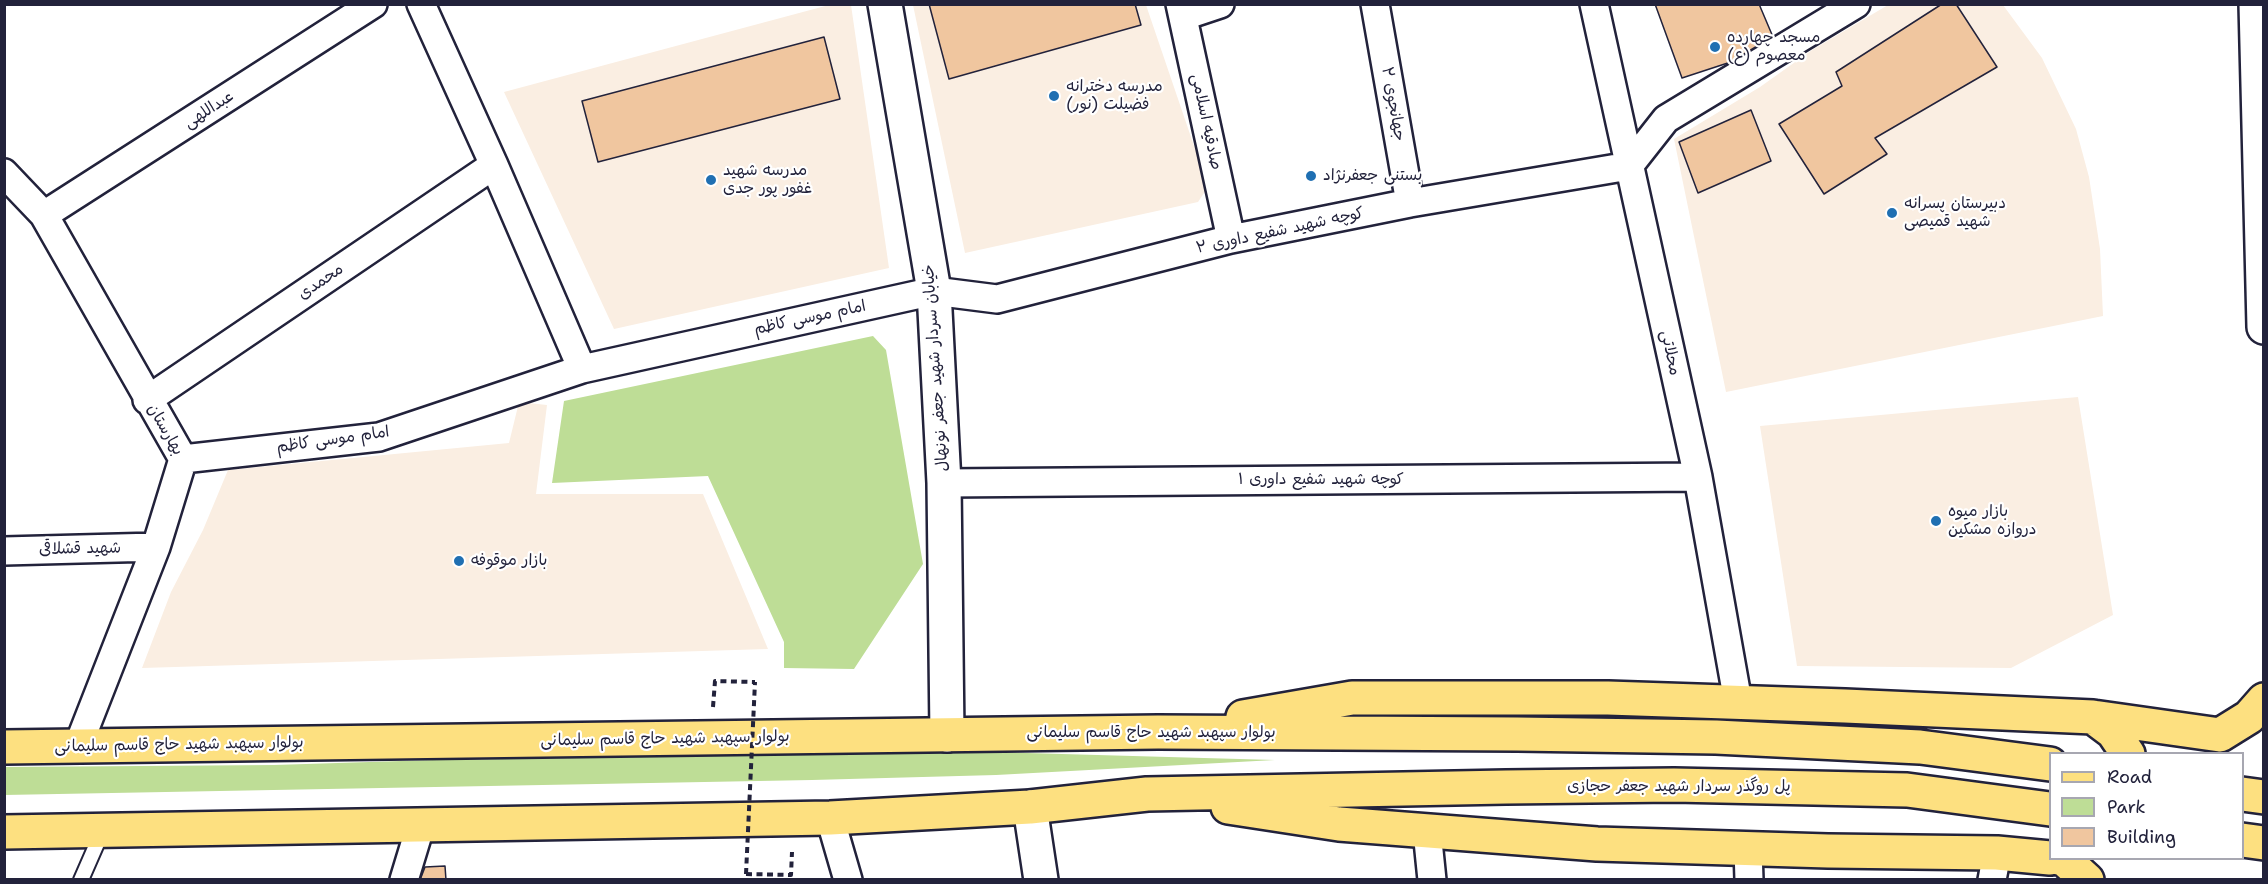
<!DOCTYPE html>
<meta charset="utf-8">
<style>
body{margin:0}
#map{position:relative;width:2268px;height:884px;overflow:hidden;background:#fff;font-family:"Shantell Sans",sans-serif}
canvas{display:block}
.frame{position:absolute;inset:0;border:6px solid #22223b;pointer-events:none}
.legend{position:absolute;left:2049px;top:752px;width:195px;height:108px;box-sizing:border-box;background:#fff;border:2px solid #a7a7b1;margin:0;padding:8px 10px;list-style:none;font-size:18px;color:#22223b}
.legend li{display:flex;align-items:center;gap:12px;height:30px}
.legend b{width:30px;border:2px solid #a7a7b1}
</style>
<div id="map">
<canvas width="2268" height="884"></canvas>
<div class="frame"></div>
<ul class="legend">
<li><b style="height:8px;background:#fde080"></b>Road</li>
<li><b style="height:16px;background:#bedd96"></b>Park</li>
<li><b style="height:16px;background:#f0c69f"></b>Building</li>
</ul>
</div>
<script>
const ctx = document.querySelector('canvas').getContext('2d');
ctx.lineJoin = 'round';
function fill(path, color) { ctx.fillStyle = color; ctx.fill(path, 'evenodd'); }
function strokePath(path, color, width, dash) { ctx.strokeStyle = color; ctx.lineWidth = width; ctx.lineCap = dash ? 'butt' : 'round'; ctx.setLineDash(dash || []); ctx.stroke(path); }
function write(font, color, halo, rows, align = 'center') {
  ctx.font = font + ' "Shantell Sans","Playpen Sans Arabic",sans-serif'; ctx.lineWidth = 4.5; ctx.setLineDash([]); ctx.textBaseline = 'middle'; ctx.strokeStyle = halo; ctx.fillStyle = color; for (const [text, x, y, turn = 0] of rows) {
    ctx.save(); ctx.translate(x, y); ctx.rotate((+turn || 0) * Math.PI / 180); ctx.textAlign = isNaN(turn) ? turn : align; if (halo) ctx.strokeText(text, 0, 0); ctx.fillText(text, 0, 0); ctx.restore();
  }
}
fill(new Path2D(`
 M 829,5 L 851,5 L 889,268 L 614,329 L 504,92 Z
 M 913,5 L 1146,5 L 1208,187 L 1198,202 L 965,253 Z
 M 1888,5 L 2003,5 L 2042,58 L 2076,129 L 2089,177 L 2100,249 L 2103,316 L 1726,392 L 1674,139 L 1760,87 L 1812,50 Z
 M 2078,397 L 2113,615 L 2011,668 L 1797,666 L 1760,426 Z
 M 519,402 L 547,405 L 536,494 L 703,494 L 768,649 L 142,668 L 171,592 L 203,530 L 228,470 L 509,443 Z`), '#faeee2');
fill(new Path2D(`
 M 873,336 L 886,350 L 923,564 L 854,669 L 784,668 L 784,642 L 708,476 L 552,483 L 564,401 Z
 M 991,752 L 1275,760 L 996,775 L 812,780 L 4,795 L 5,767 L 274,765 L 433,760 Z`), '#bedd96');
const building = new Path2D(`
 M 929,4 L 1135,4 L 1141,25 L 949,79 Z
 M 1655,4 L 1759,4 L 1773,37 L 1743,58 L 1682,78 Z
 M 1942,4 L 1956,4 L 1997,67 L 1875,138 L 1887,154 L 1824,194 L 1779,124 L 1842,86 L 1836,72 Z
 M 824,37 L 840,99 L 598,162 L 582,101 Z
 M 1751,110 L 1771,161 L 1698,193 L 1679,142 Z
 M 445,866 L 446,880 L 420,880 L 425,867 Z`);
fill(building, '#f0c69f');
strokePath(building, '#22223b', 1.5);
const service = new Path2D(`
 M 81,880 L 102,832`);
const minor = new Path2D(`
 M 421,4 L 494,165 L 582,369
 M 1180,4 L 1231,239
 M 1375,4 L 1410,203
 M 1594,4 L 1698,477 L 1738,702
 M 1184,16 L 1220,4
 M 4,173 L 44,215 L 183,459 L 156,547 L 78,746
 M 44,215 L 373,4
 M 147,400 L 494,165
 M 183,459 L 379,437 L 582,369 L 934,291 L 997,299 L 1231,239 L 1410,203 L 1629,166 L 1666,119 L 1856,4
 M 944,483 L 1698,477
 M 4,551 L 156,547
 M 830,818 L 848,880
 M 1427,831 L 1432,880
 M 1748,849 L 1749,880
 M 404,880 L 421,824
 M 1992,880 L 1997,853`);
const tertiary = new Path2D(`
 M 1030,807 L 1041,880`);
const secondary = new Path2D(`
 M 885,4 L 934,291 L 944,483 L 947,735
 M 2256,4 L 2264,327`);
const primary = new Path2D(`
 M 1243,717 L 1352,698 L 1608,698 L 1845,706 L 2093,717 L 2220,735 L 2249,717 L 2264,700
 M 2093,717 L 2113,732 L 2128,754
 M 4,747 L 1158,732 L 1517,734 L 1716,737 L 1920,747 L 2050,764
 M 2242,794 L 2264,797
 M 1228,807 L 1339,824 L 1597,844 L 1828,851 L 1997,853 L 2050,858
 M 4,832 L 830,818 L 1030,807 L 1147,794 L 1506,787 L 1674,785 L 1907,790 L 2050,809
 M 2242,840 L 2264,843
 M 2059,858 L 2064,859 L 2087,880`);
strokePath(service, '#22223b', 18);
strokePath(minor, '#22223b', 32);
strokePath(tertiary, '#22223b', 38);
strokePath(secondary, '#22223b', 38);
strokePath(primary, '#22223b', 38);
strokePath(new Path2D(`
 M 713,707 L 715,681 L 755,682
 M 746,874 L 791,875 L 792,852`), '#22223b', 4, [6, 4.5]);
strokePath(service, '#fff', 14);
strokePath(minor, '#fff', 27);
strokePath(tertiary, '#fff', 33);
strokePath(secondary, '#fff', 33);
strokePath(primary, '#fde080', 33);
strokePath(new Path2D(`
 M 746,874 L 755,682`), '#22223b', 4, [6, 4.5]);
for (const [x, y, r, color] of [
 [1715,47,6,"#1f6fb2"],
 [1054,96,6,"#1f6fb2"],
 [1311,176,6,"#1f6fb2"],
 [711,180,6,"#1f6fb2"],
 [1892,213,6,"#1f6fb2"],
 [1936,521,6,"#1f6fb2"],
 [459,561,6,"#1f6fb2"]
]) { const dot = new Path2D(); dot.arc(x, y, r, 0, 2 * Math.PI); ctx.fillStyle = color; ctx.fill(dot); strokePath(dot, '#fff', 2); }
write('16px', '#22223b', '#fff', [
 ["مسجد چهارده",1727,38],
 ["معصوم (ع)",1727,56],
 ["مدرسه دخترانه",1066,87],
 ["فضیلت (نور)",1066,105],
 ["مدرسه شهید",723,171],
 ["غفور پور جدی",723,189],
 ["بستنی جعفرنژاد",1323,176],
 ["دبیرستان پسرانه",1904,204],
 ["شهید قمیصی",1904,222],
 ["بازار میوه",1948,512],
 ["دروازه مشکین",1948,530],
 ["بازار موقوفه",471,561]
], 'left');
write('16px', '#22223b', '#fff', [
 ["جهانجوی ۲",1393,104,80],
 ["عبداللهی",209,110,-33],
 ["صادقیه اسلامی",1206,122,78],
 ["کوچه شهید شفیع داوری ۲",1280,231,-12],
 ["محمدی",321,282,-34],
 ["امام موسی کاظم",810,318,-12],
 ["محلاتی",1670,353,78],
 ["خیابان سردار شهید جعفر نونهال",936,368,-94],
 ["بهارستان",165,430,60],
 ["امام موسی کاظم",333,440,-8],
 ["کوچه شهید شفیع داوری ۱",1321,480],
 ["شهید قشلاقی",80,549,-1],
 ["بولوار سپهبد شهید حاج قاسم سلیمانی",1151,733],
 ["بولوار سپهبد شهید حاج قاسم سلیمانی",665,739,-1],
 ["بولوار سپهبد شهید حاج قاسم سلیمانی",179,745,-1],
 ["پل روگذر سردار شهید جعفر حجازی",1679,787]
]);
</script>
